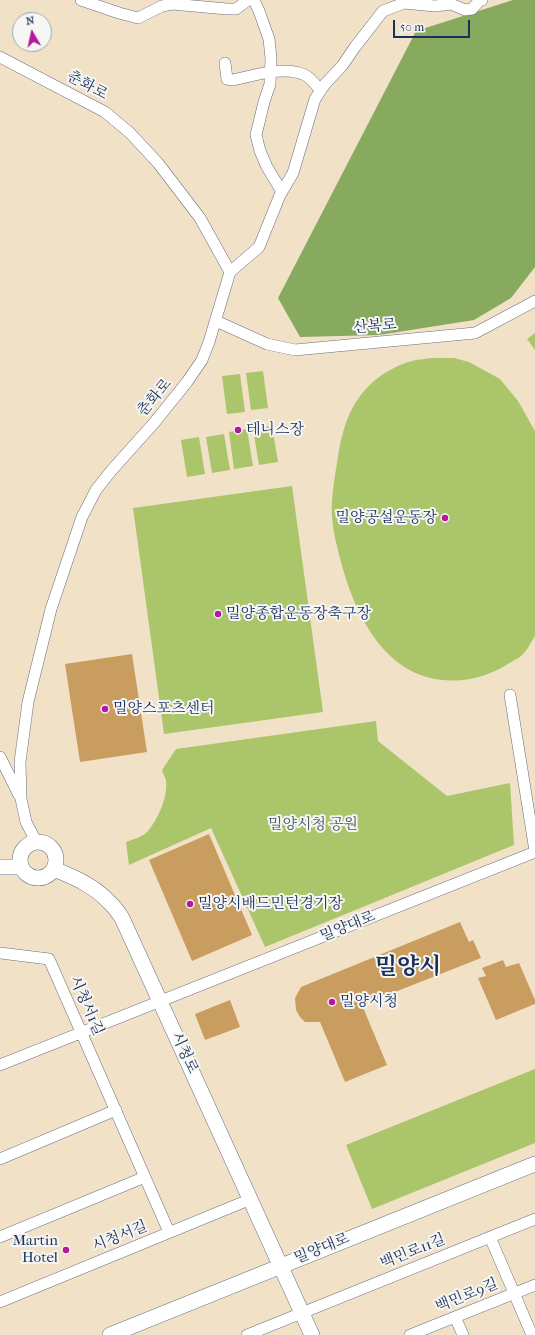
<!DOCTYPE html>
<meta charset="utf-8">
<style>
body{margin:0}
#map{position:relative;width:535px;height:1335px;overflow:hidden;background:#f1e2c7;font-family:"IM FELL French Canon",serif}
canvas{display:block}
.north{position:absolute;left:12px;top:12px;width:40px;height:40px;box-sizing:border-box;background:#f6f6f2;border:1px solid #9ea6b7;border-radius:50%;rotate:351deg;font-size:11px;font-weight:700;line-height:16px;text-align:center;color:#1b2f5e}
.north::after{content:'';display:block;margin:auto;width:14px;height:18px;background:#b5179e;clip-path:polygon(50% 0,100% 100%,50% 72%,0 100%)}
.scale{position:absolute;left:393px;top:20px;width:77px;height:18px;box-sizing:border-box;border:2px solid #1b2f5e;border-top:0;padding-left:5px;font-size:12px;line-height:14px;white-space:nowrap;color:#1b2f5e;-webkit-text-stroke:3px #f6f6f2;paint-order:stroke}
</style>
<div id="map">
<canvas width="535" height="1335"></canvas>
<div class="north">N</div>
<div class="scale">50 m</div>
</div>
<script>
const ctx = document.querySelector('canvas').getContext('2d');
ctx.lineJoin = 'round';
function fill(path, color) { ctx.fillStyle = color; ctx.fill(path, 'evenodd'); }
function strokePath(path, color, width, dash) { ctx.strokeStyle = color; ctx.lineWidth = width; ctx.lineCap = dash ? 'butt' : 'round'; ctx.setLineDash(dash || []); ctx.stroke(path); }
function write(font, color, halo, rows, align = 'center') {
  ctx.font = font + ' "IM FELL French Canon","Noto Serif KR",serif'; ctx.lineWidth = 4; ctx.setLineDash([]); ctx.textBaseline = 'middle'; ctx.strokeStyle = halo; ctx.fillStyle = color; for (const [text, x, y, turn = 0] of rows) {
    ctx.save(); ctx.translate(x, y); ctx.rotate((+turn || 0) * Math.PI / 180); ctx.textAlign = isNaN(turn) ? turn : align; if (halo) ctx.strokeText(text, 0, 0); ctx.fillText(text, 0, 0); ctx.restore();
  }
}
fill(new Path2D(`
 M 535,333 L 535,350 L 527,339 Z
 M 433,358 L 454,358 L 469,362 L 500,379 L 518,401 L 535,431 L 535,636 C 531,642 528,649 523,654 C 521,657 516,659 513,661 C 497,671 482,678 463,680 C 391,687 357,622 341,562 C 337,547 333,532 332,517 C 331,499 334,481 337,463 C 341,436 347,409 366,389 C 377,376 396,365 412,361 C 419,359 426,359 433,358 Z
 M 263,371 L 268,408 L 251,410 L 246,373 Z
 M 240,374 L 245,412 L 227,414 L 222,376 Z
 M 272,426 L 278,462 L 259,465 L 253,429 Z
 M 247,429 L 253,466 L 234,469 L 229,432 Z
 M 224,434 L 230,470 L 212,473 L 206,437 Z
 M 199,437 L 205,474 L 187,477 L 181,440 Z
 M 292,486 L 323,712 L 164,734 L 133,508 Z
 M 376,721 L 378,741 L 447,796 L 510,783 L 514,845 L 265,947 L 211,828 L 129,865 L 126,842 C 134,839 143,837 148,831 C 158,819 168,797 166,781 C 166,778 163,774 162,770 L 176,749 Z
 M 535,1069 L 535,1143 L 372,1209 L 346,1145 Z`), '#abc56b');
fill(new Path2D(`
 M 513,0 L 535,0 L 535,267 L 511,298 L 474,320 L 379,335 L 300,337 L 278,298 L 416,31 Z`), '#88aa5f');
fill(new Path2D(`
 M 132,654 L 147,752 L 80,762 L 65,664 Z
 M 209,834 L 252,935 L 192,961 L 149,860 Z
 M 460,922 L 469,942 L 473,940 L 481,958 L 362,1005 L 387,1065 L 345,1082 L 320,1022 L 305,1022 L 300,1017 L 296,1010 L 295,998 L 301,987 Z
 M 503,960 L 506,967 L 519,963 L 535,1000 L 535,1004 L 496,1020 L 478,978 L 486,976 L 482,968 Z
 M 230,1000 L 240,1027 L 205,1040 L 195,1014 Z`), '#c99c5f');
const minor = new Path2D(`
 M 81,0 L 119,13 L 138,18 L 162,6 L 172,4 L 227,9 L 236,9 L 248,0
 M 254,0 L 259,11 L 269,39 L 271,58 L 270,84 L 264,102 L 256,135 L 260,151 L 267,167 L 282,192
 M 404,3 L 435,6 L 451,4 L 465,10 L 472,9 L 480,0 L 482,0
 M 0,57 L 105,112 L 130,133 L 158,163 L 200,218 L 230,272 L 209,342 L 202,360 L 187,382 L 154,423 L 111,471 L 96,490 L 82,517 L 51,609 L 28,702 L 20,762 L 21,799 L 26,822 L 36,841
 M 225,63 L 227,79 L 232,80 C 253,76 285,65 305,75 C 311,78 316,85 320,90
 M 230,272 L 259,247 L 280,195 L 293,173 L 315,99 L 325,84 L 342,66 L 355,47 L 383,11 L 404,3 L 405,0
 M 216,321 L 267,344 L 295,350 L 475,333 L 535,301
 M 510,695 L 535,851
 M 0,757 L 19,795
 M 0,953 L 49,959 L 169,1232
 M 0,1065 L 535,852
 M 0,1159 L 116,1110
 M 0,1237 L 145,1177
 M 490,1237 L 532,1335
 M 0,1302 L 251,1199
 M 455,1317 L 463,1335
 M 247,1335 L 535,1219
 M 410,1335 L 535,1285`);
const major = new Path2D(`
 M20 860a18 18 0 1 1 36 0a18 18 0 1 1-36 0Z
 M 0,867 L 21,867
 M 54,869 C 73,877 93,885 108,901 C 114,906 118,912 122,918 L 312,1335
 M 110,1335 L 535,1164`);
strokePath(minor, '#666e83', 12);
strokePath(major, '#666e83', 16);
strokePath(minor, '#fff', 11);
strokePath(major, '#fff', 15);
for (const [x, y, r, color] of [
 [238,430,4,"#b5179e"],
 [445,518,4,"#b5179e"],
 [218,614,4,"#b5179e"],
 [105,709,4,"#b5179e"],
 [190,904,4,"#b5179e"],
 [332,1002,4,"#b5179e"],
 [66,1250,4,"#b5179e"]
]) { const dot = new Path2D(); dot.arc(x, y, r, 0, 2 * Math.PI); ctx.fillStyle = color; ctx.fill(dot); strokePath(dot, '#f6f6f2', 1.5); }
write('15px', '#1b2f5e', '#f6f6f2', [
 ["춘화로",87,86,28],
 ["산복로",375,327,-5],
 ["춘화로",155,398,-50],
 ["밀양대로",348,927,-22],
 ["시청서1길",86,1006,66],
 ["시청로",184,1053,65],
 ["시청서길",120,1237,-22],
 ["밀양대로",322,1249,-22],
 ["백민로11길",413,1252,-22],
 ["백민로9길",467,1296,-22]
]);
write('15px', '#1b2f5e', '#f6f6f2', [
 ["테니스장",246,430],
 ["밀양공설운동장",437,518,"right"],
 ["밀양종합운동장축구장",226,614],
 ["밀양스포츠센터",113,709],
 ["밀양시배드민턴경기장",198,904],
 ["밀양시청",340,1002],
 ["Martin",58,1241,"right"],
 ["Hotel",58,1258,"right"]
], 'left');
write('15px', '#465c62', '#f6f6f2', [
 ["밀양시청 공원",313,825]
]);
write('bold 23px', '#1b2f5e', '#f6f6f2', [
 ["밀양시",408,968]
]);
</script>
